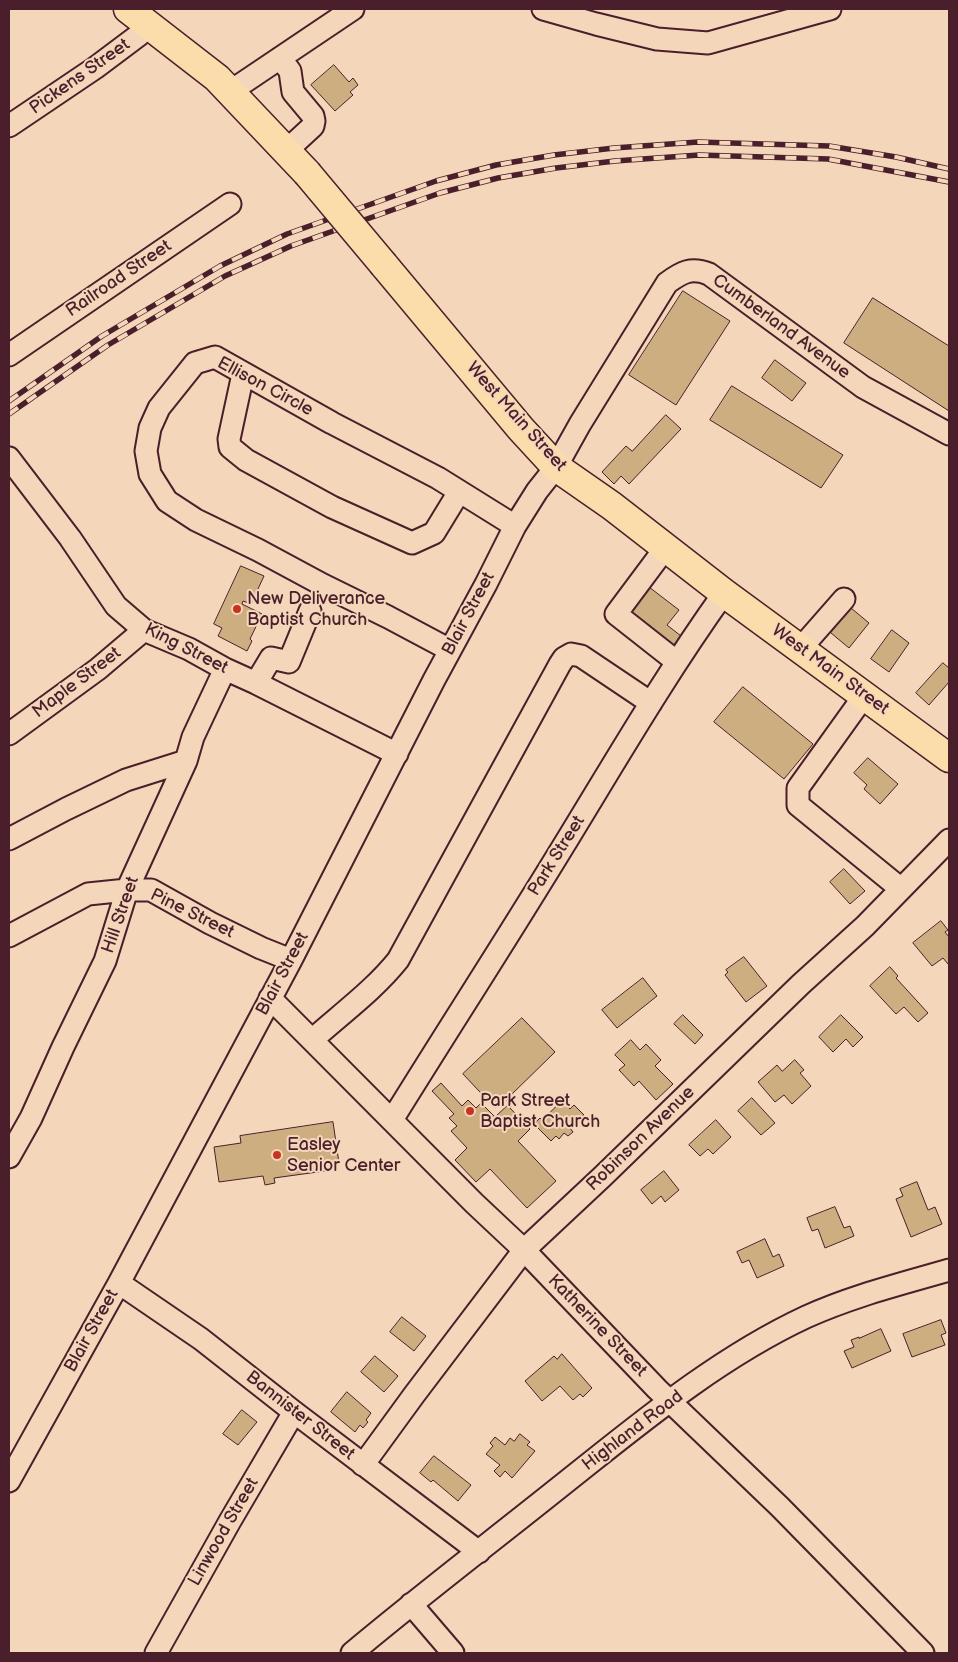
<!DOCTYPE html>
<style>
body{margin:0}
#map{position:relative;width:958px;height:1662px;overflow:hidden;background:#f4d6ba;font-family:"Balsamiq Sans",sans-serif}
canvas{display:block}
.frame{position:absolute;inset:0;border:10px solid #4a1f2b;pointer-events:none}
</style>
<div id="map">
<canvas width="958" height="1662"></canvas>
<div class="frame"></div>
</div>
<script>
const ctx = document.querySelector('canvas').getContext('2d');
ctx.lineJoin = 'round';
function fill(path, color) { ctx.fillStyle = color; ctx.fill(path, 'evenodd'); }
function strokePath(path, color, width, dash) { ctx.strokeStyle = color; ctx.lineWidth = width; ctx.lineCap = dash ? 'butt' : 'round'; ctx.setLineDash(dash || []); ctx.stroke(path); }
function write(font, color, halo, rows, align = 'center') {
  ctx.font = font + ' "Balsamiq Sans",sans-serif'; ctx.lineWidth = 4; ctx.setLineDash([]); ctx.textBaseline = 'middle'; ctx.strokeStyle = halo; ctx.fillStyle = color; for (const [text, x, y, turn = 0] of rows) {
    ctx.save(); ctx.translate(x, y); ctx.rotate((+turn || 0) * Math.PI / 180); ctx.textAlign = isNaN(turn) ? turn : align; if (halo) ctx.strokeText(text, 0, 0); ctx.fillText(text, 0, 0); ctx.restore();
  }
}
const building = new Path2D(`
 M 334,65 L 349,82 L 353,78 L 358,85 L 350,92 L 353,95 L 335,111 L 311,85 Z
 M 683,291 L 730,321 L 676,405 L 629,375 Z
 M 873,298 L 949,346 L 949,411 L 844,343 Z
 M 775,360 L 806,383 L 792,401 L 762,378 Z
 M 732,386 L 843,455 L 821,488 L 710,420 Z
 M 666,415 L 681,429 L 629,484 L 621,476 L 614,484 L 602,472 L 626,446 L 632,451 Z
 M 241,566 L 264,576 L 251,604 L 243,601 L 242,604 L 262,614 L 250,639 L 252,641 L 247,651 L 218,636 L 222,628 L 214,624 Z
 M 649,587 L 679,610 L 667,625 L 681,636 L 670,650 L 626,617 Z
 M 851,608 L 869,623 L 849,648 L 831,633 Z
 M 892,630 L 909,643 L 889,672 L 871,659 Z
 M 943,663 L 949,668 L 949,682 L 929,705 L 916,693 Z
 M 743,687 L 813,744 L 784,779 L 714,722 Z
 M 868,758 L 898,784 L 880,804 L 864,789 L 867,785 L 854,773 Z
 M 844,869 L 865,891 L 850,904 L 830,882 Z
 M 941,921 L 948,930 L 945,932 L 949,937 L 949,963 L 948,964 L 943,958 L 932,966 L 913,943 Z
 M 744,957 L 767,986 L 746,1002 L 725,975 L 728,972 L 726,970 Z
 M 890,967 L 898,976 L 896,978 L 928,1013 L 918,1022 L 904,1007 L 896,1014 L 870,986 Z
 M 643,978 L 657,996 L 617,1028 L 602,1010 Z
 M 683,1015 L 703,1035 L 695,1044 L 674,1024 Z
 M 841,1015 L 863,1037 L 853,1047 L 846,1039 L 833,1052 L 819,1037 Z
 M 522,1018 L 555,1052 L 510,1096 L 516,1102 L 510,1108 L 530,1129 L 518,1141 L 556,1181 L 527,1208 L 490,1169 L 476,1182 L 455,1160 L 467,1148 L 451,1131 L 457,1126 L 449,1118 L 454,1114 L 432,1091 L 441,1083 L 462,1106 L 468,1100 L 476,1108 L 481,1103 L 495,1117 L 510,1103 L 505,1099 L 495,1108 L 463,1074 Z
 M 631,1040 L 640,1050 L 646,1044 L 661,1060 L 655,1066 L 673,1084 L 656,1100 L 639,1081 L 634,1086 L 619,1070 L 625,1065 L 615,1055 Z
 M 795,1060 L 804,1070 L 800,1073 L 811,1086 L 792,1104 L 784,1095 L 775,1102 L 758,1082 L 777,1065 L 782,1071 Z
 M 752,1098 L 775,1123 L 761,1135 L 738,1111 Z
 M 562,1101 L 570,1109 L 574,1105 L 584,1115 L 570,1128 L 573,1132 L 568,1136 L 564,1133 L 559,1139 L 556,1136 L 551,1141 L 534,1124 L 540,1118 L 542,1120 Z
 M 716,1120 L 731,1137 L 713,1154 L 708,1149 L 700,1156 L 689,1145 Z
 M 333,1122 L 339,1163 L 325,1165 L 325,1171 L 274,1178 L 275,1183 L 265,1185 L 263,1176 L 219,1182 L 214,1147 L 241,1143 L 240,1136 Z
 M 664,1171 L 679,1190 L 665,1202 L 661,1196 L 652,1204 L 641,1190 Z
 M 917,1182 L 928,1210 L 935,1207 L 942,1224 L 911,1237 L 896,1199 L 903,1196 L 900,1189 Z
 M 835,1207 L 844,1228 L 850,1226 L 854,1236 L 825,1248 L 818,1229 L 812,1231 L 807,1218 Z
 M 765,1239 L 773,1257 L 779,1254 L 784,1266 L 757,1278 L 749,1260 L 742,1263 L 737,1252 Z
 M 402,1317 L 426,1336 L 414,1351 L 390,1332 Z
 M 941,1320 L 946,1333 L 941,1335 L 945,1345 L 912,1357 L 903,1334 Z
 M 881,1329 L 891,1351 L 852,1368 L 844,1351 L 854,1347 L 851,1340 L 859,1337 L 859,1338 Z
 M 562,1354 L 592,1388 L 583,1397 L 580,1394 L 573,1400 L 560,1386 L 542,1401 L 525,1381 L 554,1356 L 557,1359 Z
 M 375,1356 L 398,1376 L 384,1392 L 361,1372 Z
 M 347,1392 L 371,1413 L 366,1420 L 368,1422 L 363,1428 L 360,1425 L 355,1432 L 331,1412 Z
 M 242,1410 L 257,1422 L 238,1445 L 223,1434 Z
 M 520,1434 L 530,1442 L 527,1445 L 535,1451 L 512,1478 L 505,1471 L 500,1477 L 494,1471 L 500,1465 L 486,1454 L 493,1446 L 490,1443 L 495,1437 L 505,1445 L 510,1438 L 514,1441 Z
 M 434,1456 L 471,1485 L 458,1501 L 433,1480 L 431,1482 L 420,1473 Z`);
fill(building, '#cdae81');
strokePath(building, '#4a1f2b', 1);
const minor = new Path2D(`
 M 543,9 L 596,24 L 657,39 L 708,43 L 830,9
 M 280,58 L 290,71 L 293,92 L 313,116 L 314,121 L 313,126 L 286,151
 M 231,91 L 353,9
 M 9,126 L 95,68 L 139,35 L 150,24
 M 9,355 L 230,204
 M 243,374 L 229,439 L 230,447 L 246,460 L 332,507 L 412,543 L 434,533 L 459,492
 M 9,458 L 70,538 L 116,606 L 144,630 L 189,649 L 225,669 L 256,683 L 397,754
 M 666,547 L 616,614 L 677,662
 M 801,648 L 844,599
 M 450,650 L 388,617 L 323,585 L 258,550 L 196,520 L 167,501 L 150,474 L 146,451 L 150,428 L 159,408 L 195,363 L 215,357 L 332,423 L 438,478 L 515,526
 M 256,683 L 271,658 L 289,662 L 310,611
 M 864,696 L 798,788 L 798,805 L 901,889
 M 9,734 L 98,669 L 144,630
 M 9,839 L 66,809 L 126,780 L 186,761
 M 9,936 L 88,894 L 127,890 L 151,890 L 210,923 L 261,948 L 291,960
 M 270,998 L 474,1203 L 524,1250 L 657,1389 L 780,1507 L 923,1653
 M 312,1040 C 341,1014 374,990 398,960 L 560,664 L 564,658 L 571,654 L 581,656 L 651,703
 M 392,1120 C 449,1028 508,937 564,845 C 616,760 666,674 724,593
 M 9,1157 L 31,1118 L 63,1047 L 105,961 L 127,890 L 186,761 L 193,737 L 225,669
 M 119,1283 L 201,1339 L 294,1412 L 479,1552
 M 363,1465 L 414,1395 L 524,1250 L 602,1177 L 801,984 L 865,926 L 949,840
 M 9,1481 L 119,1283 L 291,960 L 434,680 L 486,584 L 515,526 L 537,491 L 556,467 L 580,424 L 667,283 C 682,272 691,267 709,274 L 863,387 L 949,434
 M 411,1604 L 453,1653
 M 156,1653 L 230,1521 L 294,1412
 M 352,1653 C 420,1596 491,1542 561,1486 C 638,1425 716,1359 806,1317 C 852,1296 901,1284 949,1270`);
const major = new Path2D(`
 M 128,9 L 217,78 L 307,173
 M 384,265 L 521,429 L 556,467 L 612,506 L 724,593 L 949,758`);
strokePath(minor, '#4a1f2b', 25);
strokePath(major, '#4a1f2b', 31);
strokePath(minor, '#f4d6ba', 21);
strokePath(major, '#faddab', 28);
const rail = new Path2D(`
 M 9,401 L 102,336 L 220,266 L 287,234 L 436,181 L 496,165 L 554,155 L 614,148 L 698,142 L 829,146 L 896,157 L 949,169
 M 9,414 L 108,345 L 225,276 L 291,246 L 440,193 L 498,178 L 556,168 L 615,161 L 699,155 L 828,159 L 949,182`);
strokePath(rail, '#4a1f2b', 5.5);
strokePath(rail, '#f4d6ba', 4, [11]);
const majorBridge = new Path2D(`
 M 307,173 L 384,265`);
strokePath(majorBridge, '#4a1f2b', 31, []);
strokePath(majorBridge, '#faddab', 28);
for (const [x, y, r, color] of [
 [237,609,5,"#c8321e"],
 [470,1111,5,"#c8321e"],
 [277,1155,5,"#c8321e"]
]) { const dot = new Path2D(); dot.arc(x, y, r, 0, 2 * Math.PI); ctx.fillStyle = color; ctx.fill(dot); strokePath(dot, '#f4d6ba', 2); }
write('18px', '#4a1f2b', '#f4d6ba', [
 ["Pickens Street",80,77,-35],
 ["Railroad Street",119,279,-34],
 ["Cumberland Avenue",781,327,36],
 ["Ellison Circle",265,387,28],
 ["West Main Street",516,417,48],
 ["Blair Street",469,614,-62],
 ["King Street",186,649,27],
 ["West Main Street",830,670,36],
 ["Maple Street",77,683,-37],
 ["Park Street",557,856,-58],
 ["Pine Street",192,914,26],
 ["Hill Street",121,915,-71],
 ["Blair Street",283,974,-62],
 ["Robinson Avenue",641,1139,-44],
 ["Katherine Street",597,1326,46],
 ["Blair Street",92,1331,-61],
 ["Bannister Street",300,1416,38],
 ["Highland Road",633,1431,-37],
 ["Linwood Street",224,1532,-60]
]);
write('18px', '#4a1f2b', '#f4d6ba', [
 ["New Deliverance",247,599],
 ["Baptist Church",247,620],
 ["Park Street",480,1101],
 ["Baptist Church",480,1122],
 ["Easley",287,1145],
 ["Senior Center",287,1166]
], 'left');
</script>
